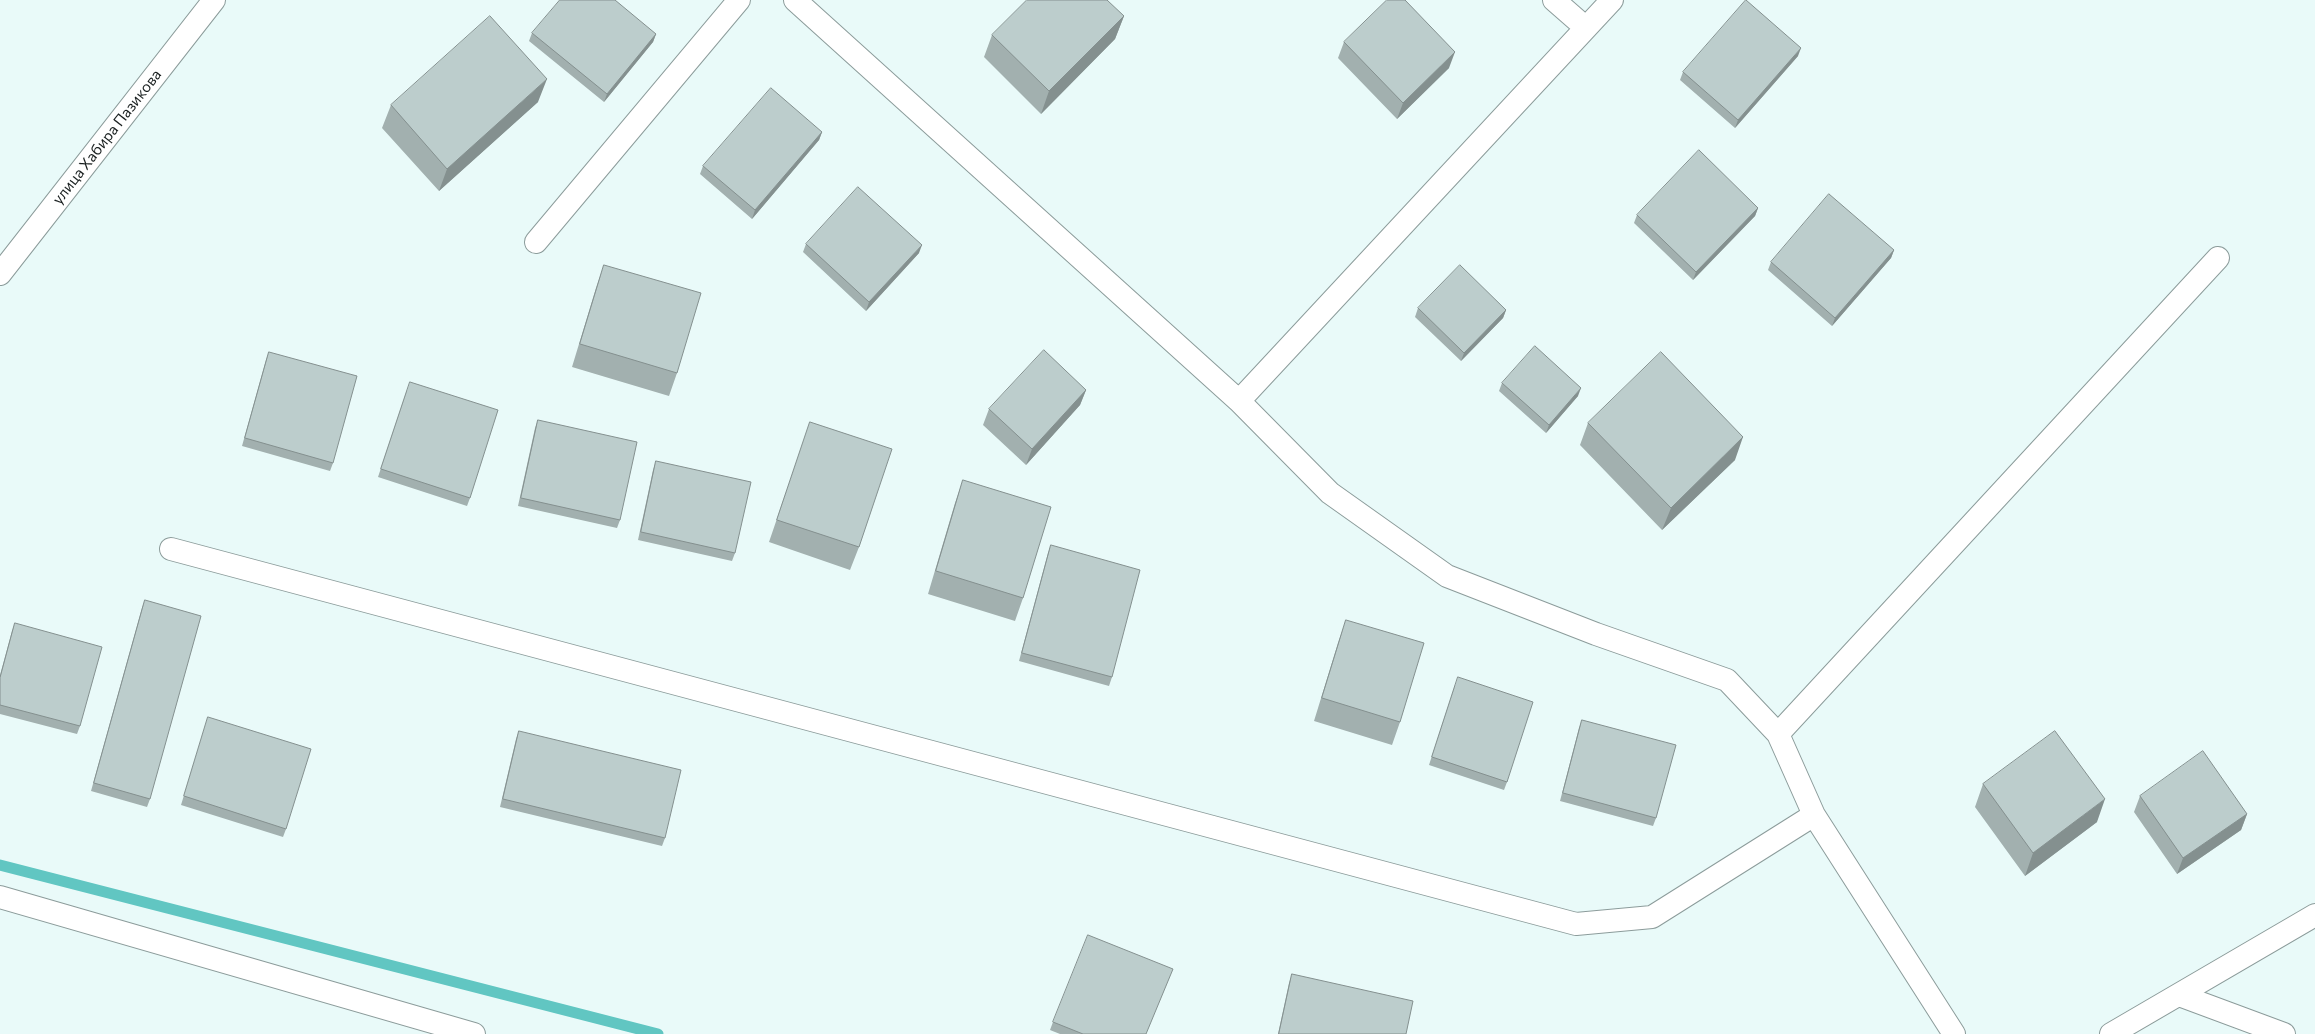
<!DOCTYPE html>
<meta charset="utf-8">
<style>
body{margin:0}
canvas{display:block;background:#e9faf9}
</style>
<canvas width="2315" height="1034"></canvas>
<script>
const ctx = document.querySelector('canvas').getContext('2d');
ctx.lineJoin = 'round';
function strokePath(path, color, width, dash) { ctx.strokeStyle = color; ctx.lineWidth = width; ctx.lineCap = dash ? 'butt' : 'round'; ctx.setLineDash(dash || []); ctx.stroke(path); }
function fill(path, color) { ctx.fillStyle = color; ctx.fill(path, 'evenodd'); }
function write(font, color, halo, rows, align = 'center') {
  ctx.font = font + ' Commissioner,sans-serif'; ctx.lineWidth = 3; ctx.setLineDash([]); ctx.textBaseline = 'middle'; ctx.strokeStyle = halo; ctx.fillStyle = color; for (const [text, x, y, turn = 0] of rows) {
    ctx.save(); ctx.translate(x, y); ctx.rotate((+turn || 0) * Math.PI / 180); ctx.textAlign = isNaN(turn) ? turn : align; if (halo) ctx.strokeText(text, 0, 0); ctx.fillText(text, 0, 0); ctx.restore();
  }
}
strokePath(new Path2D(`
 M 0,865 L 658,1034`), '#61c6c2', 11);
const minor = new Path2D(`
 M 795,0 L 1239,401 L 1330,493 L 1447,576 L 1596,634 L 1727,680 L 1778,734 L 1814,815 L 1954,1034
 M 1554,0 L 1586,28
 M 536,242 L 739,0
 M 0,274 L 214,0
 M 1239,401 L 1612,0
 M 171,549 L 1576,924 L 1652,917 L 1814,815
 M 1778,734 L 2218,258
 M 0,897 L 474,1034
 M 2179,995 L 2284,1034
 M 2111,1034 L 2315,915`);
strokePath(minor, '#8c9c9b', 24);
strokePath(minor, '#fff', 22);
fill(new Path2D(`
 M 1124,16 L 1115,39 L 1041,114 L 984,57 L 992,35 Z
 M 532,33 L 656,34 L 653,42 L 604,102 L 529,41 Z
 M 1344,42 L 1449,68 L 1397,119 L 1338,58 Z
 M 1798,56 L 1735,128 L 1680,80 L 1683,72 Z
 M 538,102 L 439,191 L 382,128 L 391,105 Z
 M 822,132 L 819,140 L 752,219 L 700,174 L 703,166 Z
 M 1758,208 L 1755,216 L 1693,280 L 1634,223 L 1637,215 Z
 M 806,244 L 919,253 L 866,311 L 803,252 Z
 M 1894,250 L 1891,258 L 1832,326 L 1768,270 L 1771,262 Z
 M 604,265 L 677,373 L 669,396 L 572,367 L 596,288 Z
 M 1418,308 L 1506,310 L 1503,318 L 1461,361 L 1415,317 Z
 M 269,352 L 333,463 L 330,471 L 242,446 L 266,360 Z
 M 1502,383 L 1578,396 L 1546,433 L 1499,391 Z
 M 407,390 L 470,498 L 467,506 L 378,477 Z
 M 1086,390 L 1080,405 L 1026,465 L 983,425 L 989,409 Z
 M 538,420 L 620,520 L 617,528 L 518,506 L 535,428 Z
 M 810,422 L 859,547 L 850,570 L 769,542 Z
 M 1588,423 L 1735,460 L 1662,530 L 1580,445 Z
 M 656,461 L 735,553 L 732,561 L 638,540 L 653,470 Z
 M 963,480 L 1023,598 L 1015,621 L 928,594 L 955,503 Z
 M 1051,545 L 1112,677 L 1109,686 L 1019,661 L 1048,553 Z
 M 145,600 L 150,799 L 147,807 L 91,791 L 142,608 Z
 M 1346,620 L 1400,722 L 1392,745 L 1314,721 L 1338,643 Z
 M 15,623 L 80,726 L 77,734 L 0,714 L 0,675 L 12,631 Z
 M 1455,685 L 1507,782 L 1504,790 L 1429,765 Z
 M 208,717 L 286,829 L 283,837 L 181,805 Z
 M 1582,720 L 1656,818 L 1653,826 L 1560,801 L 1579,728 Z
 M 519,731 L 665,838 L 662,846 L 500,807 L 516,739 Z
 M 1983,784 L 2097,822 L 2025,876 L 1975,807 Z
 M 2140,796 L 2247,814 L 2241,830 L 2177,874 L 2134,812 Z
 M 1292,974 L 1406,1034 L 1278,1034 L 1289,983 Z
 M 1053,1022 L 1147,1034 L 1060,1034 L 1050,1030 Z`), '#a2b0af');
fill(new Path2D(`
 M 1124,16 L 1115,39 L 1041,114 L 1049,91 Z
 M 656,34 L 653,42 L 604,102 L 607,94 Z
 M 1801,48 L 1798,56 L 1735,128 L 1738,120 Z
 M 1455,52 L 1449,68 L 1397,119 L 1403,103 Z
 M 547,79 L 538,102 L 439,191 L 447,169 Z
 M 822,132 L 819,140 L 752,219 L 755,210 Z
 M 1758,208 L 1755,216 L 1693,280 L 1696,272 Z
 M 922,245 L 919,253 L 866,311 L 869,302 Z
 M 1894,250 L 1891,258 L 1832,326 L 1835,318 Z
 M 1506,310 L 1503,318 L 1461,361 L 1464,353 Z
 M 1581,388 L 1578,396 L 1546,433 L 1549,425 Z
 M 1086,390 L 1080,405 L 1026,465 L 1032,449 Z
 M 1743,437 L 1735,460 L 1662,530 L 1671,508 Z
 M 2105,799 L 2097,822 L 2025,876 L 2033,853 Z
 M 2247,814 L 2241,830 L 2177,874 L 2183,858 Z`), '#84908f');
const building = new Path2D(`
 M 560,0 L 615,0 L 656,34 L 607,94 L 532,33 Z
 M 1027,0 L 1107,0 L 1124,16 L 1049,91 L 992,35 Z
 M 1387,0 L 1405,0 L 1455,52 L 1403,103 L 1344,42 Z
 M 1746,0 L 1801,48 L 1738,120 L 1683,72 Z
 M 490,16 L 547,79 L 447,169 L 391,105 Z
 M 771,88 L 822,132 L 755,210 L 703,166 Z
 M 1699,150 L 1758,208 L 1696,272 L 1637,215 Z
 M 858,187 L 922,245 L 869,302 L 806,244 Z
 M 1829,194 L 1894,250 L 1835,318 L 1771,262 Z
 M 604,265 L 701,293 L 677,373 L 580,344 Z
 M 1460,265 L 1506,310 L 1464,353 L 1418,308 Z
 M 1535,346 L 1581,388 L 1549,425 L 1502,383 Z
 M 1044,350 L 1086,390 L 1032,449 L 989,409 Z
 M 269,352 L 357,376 L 333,463 L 245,438 Z
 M 1661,352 L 1743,437 L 1671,508 L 1588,423 Z
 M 410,382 L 498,410 L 470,498 L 381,469 Z
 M 538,420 L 637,442 L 620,520 L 521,498 Z
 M 810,422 L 892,449 L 859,547 L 777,520 Z
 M 656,461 L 751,482 L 735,553 L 641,532 Z
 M 963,480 L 1051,507 L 1023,598 L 936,571 Z
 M 1051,545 L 1140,570 L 1112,677 L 1022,653 Z
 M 145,600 L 201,616 L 150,799 L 94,783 Z
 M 1346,620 L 1424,643 L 1400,722 L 1322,698 Z
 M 15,623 L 102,647 L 80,726 L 0,705 L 0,678 Z
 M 1458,677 L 1533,702 L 1507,782 L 1432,757 Z
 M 208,717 L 311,749 L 286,829 L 184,796 Z
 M 1582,720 L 1676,745 L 1656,818 L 1563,793 Z
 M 519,731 L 681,770 L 665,838 L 503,799 Z
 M 2055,731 L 2105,799 L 2033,853 L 1983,784 Z
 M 2203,751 L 2247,814 L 2183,858 L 2140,796 Z
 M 1088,935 L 1173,969 L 1146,1034 L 1083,1034 L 1053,1022 Z
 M 1292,974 L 1413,1001 L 1406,1034 L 1279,1034 Z`);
fill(building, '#bccdcc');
strokePath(building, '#84908f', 1);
write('15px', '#1a2020', '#fff', [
 ["улица Хабира Пазикова",107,137,-52]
]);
</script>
